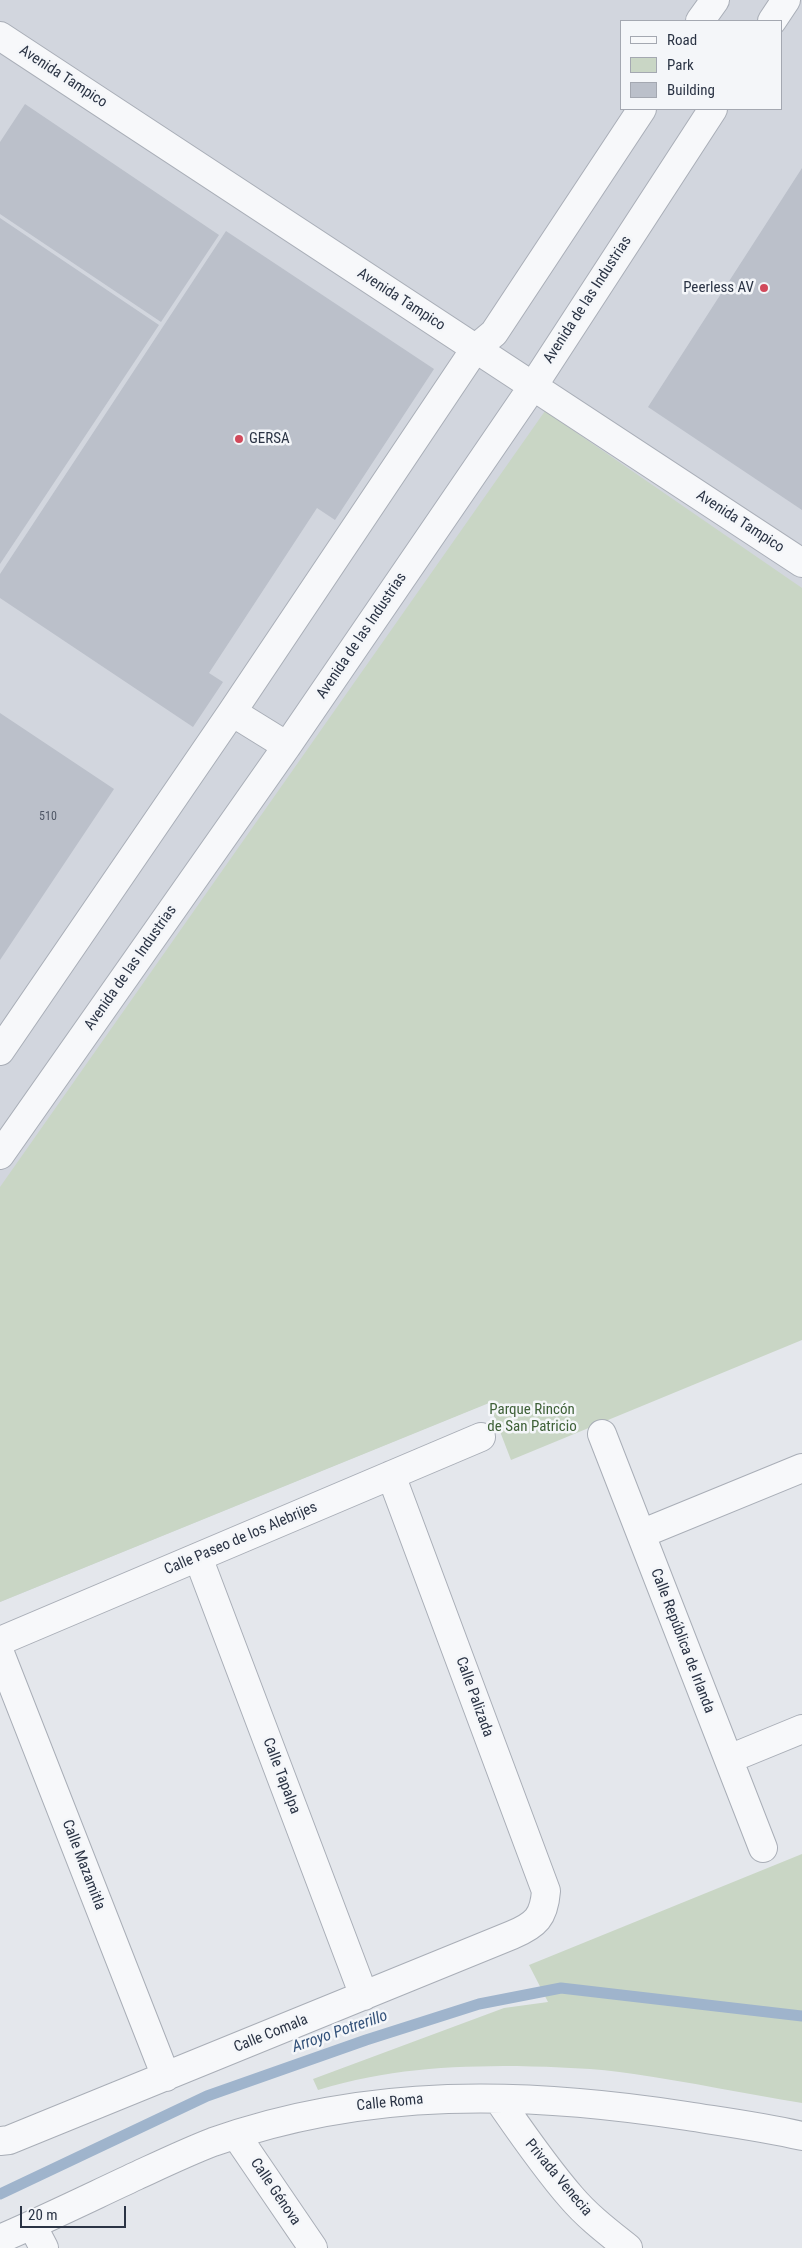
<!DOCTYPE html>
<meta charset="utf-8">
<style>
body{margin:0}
#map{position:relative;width:802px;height:2248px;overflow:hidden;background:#e4e7ec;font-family:"Roboto Condensed",sans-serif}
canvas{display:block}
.legend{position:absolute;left:620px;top:20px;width:162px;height:90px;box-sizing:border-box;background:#f4f6f9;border:1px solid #a4a8b1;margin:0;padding:6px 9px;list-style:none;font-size:15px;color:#2b3445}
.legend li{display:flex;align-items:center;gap:10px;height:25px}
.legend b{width:25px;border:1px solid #a4a8b1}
.scale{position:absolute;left:20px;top:2206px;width:106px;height:22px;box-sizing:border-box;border:2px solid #2b3445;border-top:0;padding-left:6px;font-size:15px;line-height:18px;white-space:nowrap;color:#2b3445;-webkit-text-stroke:4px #f4f6f9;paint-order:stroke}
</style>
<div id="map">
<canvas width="802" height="2248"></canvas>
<ul class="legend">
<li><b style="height:6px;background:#f7f8fa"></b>Road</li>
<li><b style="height:14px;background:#c9d6c5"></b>Park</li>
<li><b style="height:14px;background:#bbc0ca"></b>Building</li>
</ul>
<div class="scale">20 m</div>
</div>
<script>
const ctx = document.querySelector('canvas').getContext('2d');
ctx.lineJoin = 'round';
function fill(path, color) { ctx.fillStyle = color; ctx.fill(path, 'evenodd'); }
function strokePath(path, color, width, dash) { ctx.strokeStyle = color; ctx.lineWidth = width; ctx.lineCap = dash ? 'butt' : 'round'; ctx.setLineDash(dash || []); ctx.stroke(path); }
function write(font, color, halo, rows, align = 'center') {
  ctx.font = font + ' "Roboto Condensed",sans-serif'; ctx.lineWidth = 5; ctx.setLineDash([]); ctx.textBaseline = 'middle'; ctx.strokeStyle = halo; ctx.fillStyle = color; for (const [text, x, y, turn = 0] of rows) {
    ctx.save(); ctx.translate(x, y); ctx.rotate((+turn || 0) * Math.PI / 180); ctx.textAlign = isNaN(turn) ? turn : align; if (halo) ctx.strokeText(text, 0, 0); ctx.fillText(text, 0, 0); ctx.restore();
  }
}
fill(new Path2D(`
 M 0,0 L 802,0 L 802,1275 L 0,1602 ZM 621,21 L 781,21 L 781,109 L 621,109 Z`), '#d2d6de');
fill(new Path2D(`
 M 545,411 L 802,588 L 802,1340 L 511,1460 L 489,1403 L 0,1602 L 0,1187 Z
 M 802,1854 L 802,2103 C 746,2094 690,2082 634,2074 C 595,2068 556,2067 517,2066 C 446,2066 387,2069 318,2090 L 313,2079 L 504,2008 L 548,2002 L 529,1965 Z`), '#c9d6c5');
strokePath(new Path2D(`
 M 0,2194 L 207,2096 L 366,2040 L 479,2004 L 561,1988 L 802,2016`), '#9fb4cc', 11);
fill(new Path2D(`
 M 25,104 L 219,235 L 161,322 L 0,214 L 0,142 Z
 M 802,168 L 802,510 L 648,407 Z
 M 0,218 L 159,325 L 0,564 Z
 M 226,231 L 434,369 L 335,520 L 317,508 L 209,673 L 223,682 L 193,727 L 0,598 L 0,574 Z
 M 0,713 L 114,789 L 0,960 Z`), '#bbc0ca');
const minor = new Path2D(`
 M 700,21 L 715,0
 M 772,21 L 786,0
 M 0,36 L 802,563
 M 232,712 L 287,746
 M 0,1051 L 232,712 L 475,349 L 494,333 L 642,109
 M 0,1155 L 287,746 L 533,386 L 713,109
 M 602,1434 L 763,1848
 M 641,1534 L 802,1468
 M 198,1557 L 364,1996
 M 0,1641 L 481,1437
 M 0,1653 L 166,2077
 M 729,1759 L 802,1729
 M 498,2099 C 521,2132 544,2166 571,2197 C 588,2217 608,2232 628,2248
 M 236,2135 L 313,2248
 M 0,2141 L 9,2140 L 512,1935 C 536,1925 544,1917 546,1891 L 391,1475
 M 32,2225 L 44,2248
 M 0,2239 C 46,2219 91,2197 136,2176 C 162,2164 187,2152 213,2142 C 368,2087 526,2091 687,2116 C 725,2122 764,2127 802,2136`);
strokePath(minor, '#a9aeb7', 30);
strokePath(minor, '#f7f8fa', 28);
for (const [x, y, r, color] of [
 [764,288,5,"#d1495b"],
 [239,439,5,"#d1495b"]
]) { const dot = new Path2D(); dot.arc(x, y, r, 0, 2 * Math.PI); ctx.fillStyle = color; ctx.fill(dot); strokePath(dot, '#f4f6f9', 2); }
write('12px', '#4f5766', null, [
 ["510",48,817]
]);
write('15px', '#2b3445', '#f4f6f9', [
 ["Avenida Tampico",63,77,33],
 ["Avenida Tampico",401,300,33],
 ["Avenida de las Industrias",588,300,-57],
 ["Avenida Tampico",740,522,33],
 ["Avenida de las Industrias",362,636,-56],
 ["Avenida de las Industrias",131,968,-55],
 ["Calle Paseo de los Alebrijes",241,1539,-23],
 ["Calle República de Irlanda",682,1641,69],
 ["Calle Palizada",474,1697,70],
 ["Calle Tapalpa",281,1776,69],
 ["Calle Mazamitla",83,1865,69],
 ["Calle Comala",271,2034,-22],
 ["Calle Roma",390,2103,-6],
 ["Privada Venecia",558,2178,50],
 ["Calle Génova",275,2192,56]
]);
write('15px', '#2b3445', '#f4f6f9', [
 ["Peerless AV",754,288],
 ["GERSA",249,439,"left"]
], 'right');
write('15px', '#3f6138', '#f4f6f9', [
 ["Parque Rincón",532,1410],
 ["de San Patricio",532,1427]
]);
write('italic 16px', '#34527a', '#f4f6f9', [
 ["Arroyo Potrerillo",340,2032,-19]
]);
</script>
